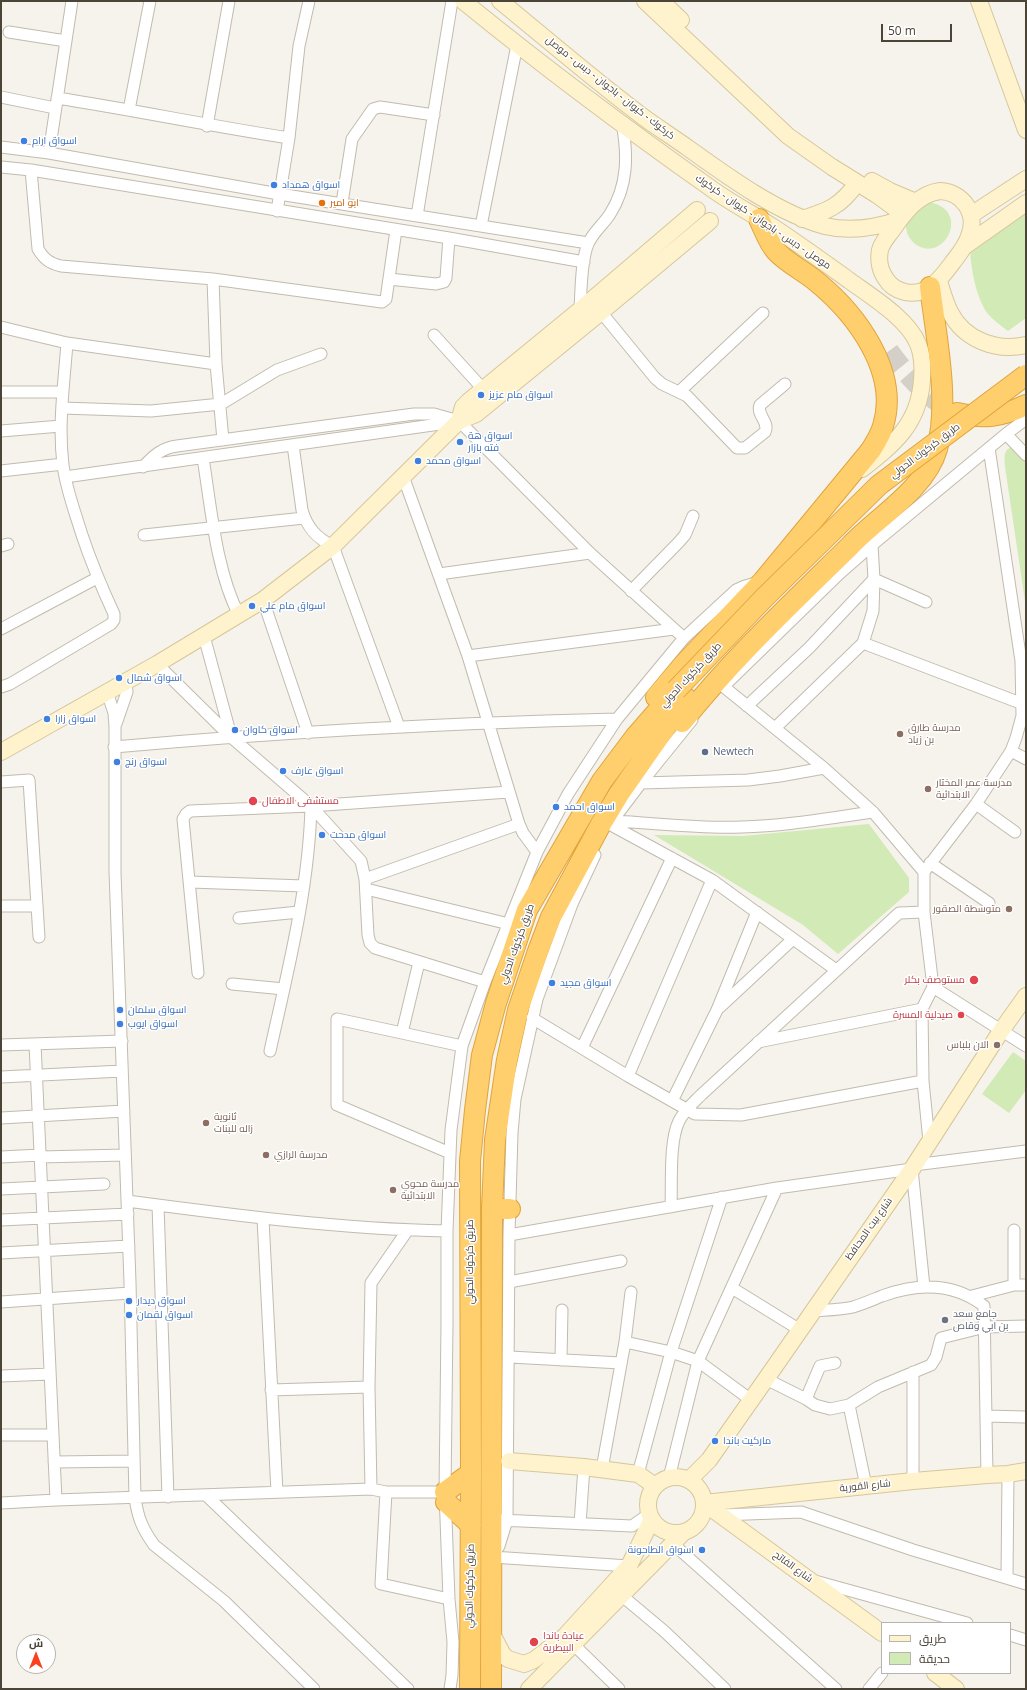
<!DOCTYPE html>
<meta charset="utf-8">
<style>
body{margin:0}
#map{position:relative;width:1027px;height:1690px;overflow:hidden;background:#f6f3ec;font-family:"Open Sans",Cairo,sans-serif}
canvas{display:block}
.frame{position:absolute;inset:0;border:2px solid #4b4439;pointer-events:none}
.legend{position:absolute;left:881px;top:1622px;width:130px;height:52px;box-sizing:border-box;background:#fff;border:1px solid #b7b4b0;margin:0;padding:5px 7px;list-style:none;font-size:12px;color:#4b4439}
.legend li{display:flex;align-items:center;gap:8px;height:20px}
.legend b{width:20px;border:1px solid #b7b4b0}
.north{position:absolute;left:16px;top:1634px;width:40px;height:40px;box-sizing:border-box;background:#fff;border:1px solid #b7b4b0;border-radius:50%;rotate:0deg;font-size:11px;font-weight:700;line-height:16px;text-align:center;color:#4b4439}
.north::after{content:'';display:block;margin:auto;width:14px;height:18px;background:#fc3f1d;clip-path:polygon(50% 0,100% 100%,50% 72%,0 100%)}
.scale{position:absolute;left:881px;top:24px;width:71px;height:18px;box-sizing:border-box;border:2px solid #4b4439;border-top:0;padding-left:5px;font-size:12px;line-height:14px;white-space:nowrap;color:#4b4439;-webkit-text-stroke:3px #fff;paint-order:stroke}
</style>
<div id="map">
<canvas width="1027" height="1690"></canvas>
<div class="frame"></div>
<ul class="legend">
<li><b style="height:5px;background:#fff3cd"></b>طريق</li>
<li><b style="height:11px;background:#d2eab5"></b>حديقة</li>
</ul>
<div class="north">ش</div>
<div class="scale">50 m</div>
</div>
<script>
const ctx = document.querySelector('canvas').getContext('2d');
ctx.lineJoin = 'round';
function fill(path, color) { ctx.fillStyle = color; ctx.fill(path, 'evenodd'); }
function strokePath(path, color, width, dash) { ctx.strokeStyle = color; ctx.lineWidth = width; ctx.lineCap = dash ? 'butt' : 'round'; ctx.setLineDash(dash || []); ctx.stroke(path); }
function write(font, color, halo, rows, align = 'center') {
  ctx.font = font + ' "Open Sans",Cairo,sans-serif'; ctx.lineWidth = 3; ctx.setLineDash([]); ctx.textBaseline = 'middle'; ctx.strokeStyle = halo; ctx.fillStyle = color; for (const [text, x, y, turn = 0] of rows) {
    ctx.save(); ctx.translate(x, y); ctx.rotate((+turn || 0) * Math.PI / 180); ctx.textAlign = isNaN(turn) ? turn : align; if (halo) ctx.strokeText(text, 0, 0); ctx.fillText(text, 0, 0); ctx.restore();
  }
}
fill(new Path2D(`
 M 928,202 C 973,209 944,265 915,244 C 907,237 905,229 906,219 Z
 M 1026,213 L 1026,318 L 1008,331 C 1000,325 990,318 985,310 C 975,292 971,269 970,249 Z
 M 1013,447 L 1026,460 L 1026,608 L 1005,467 C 1005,459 1002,449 1013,447 Z
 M 869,824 L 909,878 L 909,892 L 838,954 L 803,925 L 654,835 L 743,836 Z
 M 1013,1052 L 1026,1061 L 1026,1090 L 1009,1113 L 982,1094 Z`), '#d2eab5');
strokePath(new Path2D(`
 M 889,351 C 908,377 928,399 956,413`), '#d4d0c8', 20, [20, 10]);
const street = new Path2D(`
 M 9,32 L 66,41
 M 1,97 L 55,108
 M 57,98 C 134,110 211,126 289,138
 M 129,110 L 150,1
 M 207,126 L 229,1
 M 1,147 L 49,153 L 279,194 L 588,243
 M 49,153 L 72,1
 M 1,167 L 31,170 L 449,238 L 584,262
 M 31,170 L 38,249 C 44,259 49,263 61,266 L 213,279 L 382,302 L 386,299 L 396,230
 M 342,203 L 352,139 L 373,109 L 380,107 L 434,115
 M 277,211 L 289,138 L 299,46 L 309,1
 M 417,216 L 452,1
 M 481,226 L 517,45
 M 213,279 L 216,364 L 223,440
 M 389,279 L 436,284 L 444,282 L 446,278 L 449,238
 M 580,310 C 581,292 581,260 588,244 C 593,232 603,225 610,214 C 628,186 628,155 622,123
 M 601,312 L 655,378 L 662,384 L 687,396 L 737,448 L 745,448 L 765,432 C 770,422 756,415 760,405 L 785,384
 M 1,327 L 67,343 L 216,364
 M 434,335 L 483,389
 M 680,391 L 763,313
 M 1,392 L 63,392
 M 62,408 L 151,411 L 221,404 L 277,370 L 321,354
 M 1,431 L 61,426
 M 1006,434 L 1026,455
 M 293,445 L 302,510 C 307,527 316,538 333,546 L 399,727
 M 203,458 C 211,507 216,571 239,615
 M 143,467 C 154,455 162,448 177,446 L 414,414 L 434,414 L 459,421 L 590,553 L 684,638
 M 1,471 L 63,464
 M 403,476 L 468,656 L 519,824 L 523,833 L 537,852
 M 65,477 L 454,422
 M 144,535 L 304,518
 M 1,546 L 8,544
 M 439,574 L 590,553
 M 631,591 L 679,542 L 685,535 L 693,516
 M 263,600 L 308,733
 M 1,629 L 97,578
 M 204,636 L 231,736
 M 863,643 L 1023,704 L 1026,703
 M 468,656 L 674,629
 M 157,664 L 231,737 L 311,806 L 361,861 L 365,879 L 368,935 L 370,943 L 375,948 L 485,982
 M 727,683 L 840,573 L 872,545 L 1006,434 L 1026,419
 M 1,687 L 10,684 L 111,624 L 114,620 L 114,614 C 102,588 91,562 82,535 C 75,512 66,489 63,465 C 58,424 64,384 67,343
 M 724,687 L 824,768 L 873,812 L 924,872
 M 107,692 L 114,713 L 115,727 L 115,872 L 130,1282 L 135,1498 C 138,1518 142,1528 154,1545 L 224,1601 L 314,1689
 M 747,706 L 809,648 L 874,579 L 926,602
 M 116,724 L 127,692 L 126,682
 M 775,728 L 863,643 L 873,611 L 874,579 L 872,545
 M 114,747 C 282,732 449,723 617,719
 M 1011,751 L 1026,759
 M 1,782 L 29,780 L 39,937
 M 641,783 L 748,780 L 780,776 L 824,768
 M 976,804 L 1015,832
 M 613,820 L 641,783 L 692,720
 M 613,821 C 656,823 699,829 742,827 C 786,826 829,818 873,812
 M 611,825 L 712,880 L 836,970
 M 595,855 L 572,904 L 537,999 L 515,1099 L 512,1133 L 509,1235 L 507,1520 L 499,1546 L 492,1557 L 629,1566
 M 930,863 L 989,903
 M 365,879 L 519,824
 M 190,882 L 304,886
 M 366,889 L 509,924
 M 1,906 L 36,906
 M 239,918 L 299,912
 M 419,962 L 402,1033 L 337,1019 L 337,1105 L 450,1153
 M 198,973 L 183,819 L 186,814 L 190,811 L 311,806 L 509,792
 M 232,984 L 284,989
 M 933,987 L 1026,1046
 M 720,1007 L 793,939
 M 532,1018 L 628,1076 L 695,1114 L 741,1115 L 923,1081
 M 402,1033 L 462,1046
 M 758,1042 L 922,1009
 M 35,1044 L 56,1500
 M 1,1045 L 122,1041
 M 582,1048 L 672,858
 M 270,1051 C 288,970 309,888 311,806
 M 628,1076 L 712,880
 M 1,1077 L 122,1071
 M 672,1101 L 717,1010 L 757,912
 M 1,1118 L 124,1111
 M 929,1141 L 923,1081 L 922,1009 L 933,987 L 924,912 L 924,872 L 976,804 L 1011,751 L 1016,738 L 1022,716 L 1021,661 L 989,448
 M 1,1157 L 40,1155
 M 40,1157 L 125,1155
 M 914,1165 L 1026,1151
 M 1,1189 L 104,1184
 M 127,1201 C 233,1215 339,1229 447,1231 L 451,1130 L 462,1046 L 485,982 L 537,852 L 568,794 L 617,719 L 684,638 L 736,590 L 745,586 L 759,582
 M 158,1205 L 168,1497
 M 671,1207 C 672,1184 669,1141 679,1121 C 684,1111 693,1103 701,1095 L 899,913 L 924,912
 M 263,1219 L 277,1492
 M 1,1220 L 128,1214
 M 1014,1230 L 1014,1285
 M 407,1231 L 371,1283 L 369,1387 L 371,1489 L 386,1492 L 445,1492
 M 447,1231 L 447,1324 L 445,1492 L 449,1599 L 453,1642 L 452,1675 L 450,1689
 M 509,1235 L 777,1188 L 912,1169 L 924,1287
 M 1,1253 L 129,1246
 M 509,1282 L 621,1261
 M 732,1288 L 800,1330
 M 972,1296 L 1014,1285 L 1026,1285
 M 1,1302 L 130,1293
 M 813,1311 C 826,1310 841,1310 853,1307 C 863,1304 872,1300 882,1296 C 918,1283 953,1282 984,1306 L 987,1475
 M 625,1342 L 671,1352 L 698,1361 L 751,1400
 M 510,1357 L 621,1363
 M 561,1360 L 562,1310
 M 913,1372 L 913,1481
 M 1,1376 L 50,1374
 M 766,1379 L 806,1399 L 815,1405 L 830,1409 L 849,1405 L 878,1387 L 931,1365 L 936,1357 L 941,1338 L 985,1327 L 1026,1326
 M 271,1390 L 369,1387
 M 806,1399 L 820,1366 L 835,1363
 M 849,1405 L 866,1486
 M 986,1416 L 1025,1417
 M 1,1435 L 53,1435
 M 54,1462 L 134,1461
 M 602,1469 L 625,1342 L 631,1292
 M 638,1474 L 671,1352 L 722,1197
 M 669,1478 L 698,1361 L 777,1188
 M 386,1492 L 381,1584 L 449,1599
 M 207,1496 L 408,1689
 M 1,1503 L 56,1500 L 371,1489
 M 721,1515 L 801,1512 L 913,1550 L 1026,1584
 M 500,1520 L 632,1526 L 649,1514
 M 580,1524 L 584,1467
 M 672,1543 L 836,1689
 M 1007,1577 L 1008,1474
 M 815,1581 L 967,1623
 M 621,1595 L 664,1631 L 725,1689
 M 1010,1635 L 1026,1640
 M 573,1644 L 619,1689
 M 869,1689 L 882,1673`);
const secondary = new Path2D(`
 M 463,1 C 544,67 627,129 712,189 C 731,203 753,214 773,227 C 799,244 825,263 850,281 C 872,297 908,319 918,344 C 923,356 923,368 922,380 C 919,424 894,444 862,469
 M 500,1 C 548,40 596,82 646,119 C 660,129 674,138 688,148 C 727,176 779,214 825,226 C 850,232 875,228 899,220
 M 645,1 L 788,136 L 832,167 L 877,195 L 903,214
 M 661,1 L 681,20
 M 979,1 L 1026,130
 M 872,181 L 890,191 L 916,202
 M 940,191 C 963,192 978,214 969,236 C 966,246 959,254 953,262 C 941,278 928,297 905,292 C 897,290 890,286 886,279 C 880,271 878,260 880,250 C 882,242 888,236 893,229 C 905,212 918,194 940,191 Z
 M 971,215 L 1026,179
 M 802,219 C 828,211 841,206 857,183
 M 965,246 L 1026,203
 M 939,281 C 942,291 945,302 950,312 C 964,340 997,352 1026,345
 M 459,421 L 463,407 L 469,401 L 580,310 L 697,210
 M 1,752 L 157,664 L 263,600 L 333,546 L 459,421 L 476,414 L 601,312 L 710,221
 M 509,1461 L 584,1467 L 638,1474 L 655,1486
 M648 1505a28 28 0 1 1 56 0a28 28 0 1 1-56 0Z
 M 689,1480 L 709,1460 L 766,1379 L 912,1169 L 1001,1031 L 1026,996
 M 704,1503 L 913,1481 L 987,1475 L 1008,1474 L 1026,1471
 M 704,1503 L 882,1633
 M 492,1634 L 503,1655 L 508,1659 L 524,1664 L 534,1660 L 565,1636 L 629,1566 L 652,1519
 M 935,1673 L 956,1689
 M 529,1689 L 684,1532`);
const highway = new Path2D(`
 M 957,413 C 984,419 1001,417 1026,405
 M 656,697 L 684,664 L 763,581 L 871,450 C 876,442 881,434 883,426 C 900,372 856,314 817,282 C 804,271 787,263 776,251 C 768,242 764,229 759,219
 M 682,722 C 733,658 793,602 851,545 C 878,517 926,488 937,449 C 950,402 936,336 930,287
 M 492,1209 L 510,1209
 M 445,1492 L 471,1473
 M 446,1502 L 471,1525
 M 470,1689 L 471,1473 L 470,1161 L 475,1110 L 482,1055 L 496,1003 L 527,910 L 602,781 L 635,737 L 676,690
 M 491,1689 L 492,1209 L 495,1140 L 507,1060 L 518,1010 L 538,951 L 551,917 L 601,824 L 619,794 L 686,698`);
strokePath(street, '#c2bbae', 13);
strokePath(secondary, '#d6c79b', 18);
strokePath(highway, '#e0a43c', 22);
strokePath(street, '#fff', 11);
strokePath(secondary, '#fff3cd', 16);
strokePath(highway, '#ffcf6e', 20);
const highwayBridge = new Path2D(`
 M 676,690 L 764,598 L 879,485 L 1026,375`);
strokePath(highwayBridge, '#e0a43c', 22, []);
strokePath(highwayBridge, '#ffcf6e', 20);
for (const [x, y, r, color] of [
 [24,141,4,"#3f7fe0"],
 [274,185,4,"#3f7fe0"],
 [322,203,4,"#e8710a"],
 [481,395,4,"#3f7fe0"],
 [460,442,4,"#3f7fe0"],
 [418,461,4,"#3f7fe0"],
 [252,606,4,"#3f7fe0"],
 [119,678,4,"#3f7fe0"],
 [47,719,4,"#3f7fe0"],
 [235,730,4,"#3f7fe0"],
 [900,734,4,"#8d6e63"],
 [705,752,4,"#5c6f8a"],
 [117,762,4,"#3f7fe0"],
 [283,771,4,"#3f7fe0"],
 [928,789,4,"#8d6e63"],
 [253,801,5,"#e0444e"],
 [556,807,4,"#3f7fe0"],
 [322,835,4,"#3f7fe0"],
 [1009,909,4,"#8d6e63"],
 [974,980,5,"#e0444e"],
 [552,983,4,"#3f7fe0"],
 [120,1010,4,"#3f7fe0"],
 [961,1015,4,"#e0444e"],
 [120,1024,4,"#3f7fe0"],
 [997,1045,4,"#8d6e63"],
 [206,1123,4,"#8d6e63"],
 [266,1155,4,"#8d6e63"],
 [393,1190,4,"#8d6e63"],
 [129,1301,4,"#3f7fe0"],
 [129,1315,4,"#3f7fe0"],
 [945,1320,4,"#6b7280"],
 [715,1441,4,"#3f7fe0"],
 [702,1550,4,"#3f7fe0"],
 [534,1642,5,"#e0444e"]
]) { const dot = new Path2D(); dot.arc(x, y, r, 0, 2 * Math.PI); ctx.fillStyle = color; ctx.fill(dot); strokePath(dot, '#fff', 1.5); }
write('10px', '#4b4439', '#fff', [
 ["كركوك - كيوان - باجوان - دبس - موصل",610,88,38],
 ["موصل - دبس - باجوان - كيوان - كركوك",763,222,34],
 ["طريق كركوك الحولي",925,451,-37],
 ["طريق كركوك الحولي",691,675,-47],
 ["طريق كركوك الحولي",517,944,-70],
 ["شارع بيت المحافظ",869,1229,-55],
 ["طريق كركوك الحولي",470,1262,-90],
 ["شارع القورية",865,1486,-6],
 ["شارع الفاتح",793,1567,36],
 ["طريق كركوك الحولي",470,1586,-89]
]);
write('10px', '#366cbe', '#fff', [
 ["اسواق ارام",32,141],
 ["اسواق همداد",282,185],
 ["اسواق مام عزيز",489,395],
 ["اسواق هة",468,436],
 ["فته بازار",468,448],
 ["اسواق محمد",426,461],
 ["اسواق مام علي",260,606],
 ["اسواق شمال",127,678],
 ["اسواق زارا",55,719],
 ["اسواق كاوان",243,730],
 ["اسواق رنج",125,762],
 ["اسواق عارف",291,771],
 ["اسواق احمد",564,807],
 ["اسواق مدحت",330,835],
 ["اسواق مجيد",560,983],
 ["اسواق سلمان",128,1010],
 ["اسواق ايوب",128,1024],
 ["اسواق ديدار",137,1301],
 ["اسواق لقمان",137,1315],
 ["ماركيت باندا",723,1441],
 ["اسواق الطاحونة",694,1550,"right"]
], 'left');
write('10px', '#c56008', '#fff', [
 ["ابو امير",330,203]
], 'left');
write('10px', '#785e54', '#fff', [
 ["مدرسة طارق",908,728],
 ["بن زياد",908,740],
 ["مدرسة عمر المختار",936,783],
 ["الابتدائية",936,795],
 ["متوسطة الصقور",1001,909,"right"],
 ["الان بلباس",989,1045,"right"],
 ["ثانوية",214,1117],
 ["زاله للبنات",214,1129],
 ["مدرسة الرازي",274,1155],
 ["مدرسة محوي",401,1184],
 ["الابتدائية",401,1196]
], 'left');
write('10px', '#4e5e75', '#fff', [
 ["Newtech",713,752]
], 'left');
write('10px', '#be3a42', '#fff', [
 ["مستشفى الاطفال",262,801],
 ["مستوصف بكلر",965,980,"right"],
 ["صيدلية المسرة",953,1015,"right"],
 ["عيادة باندا",543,1636],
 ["البيطرية",543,1648]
], 'left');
write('10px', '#5b616d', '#fff', [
 ["جامع سعد",953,1314],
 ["بن ابي وقاص",953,1326]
], 'left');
</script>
